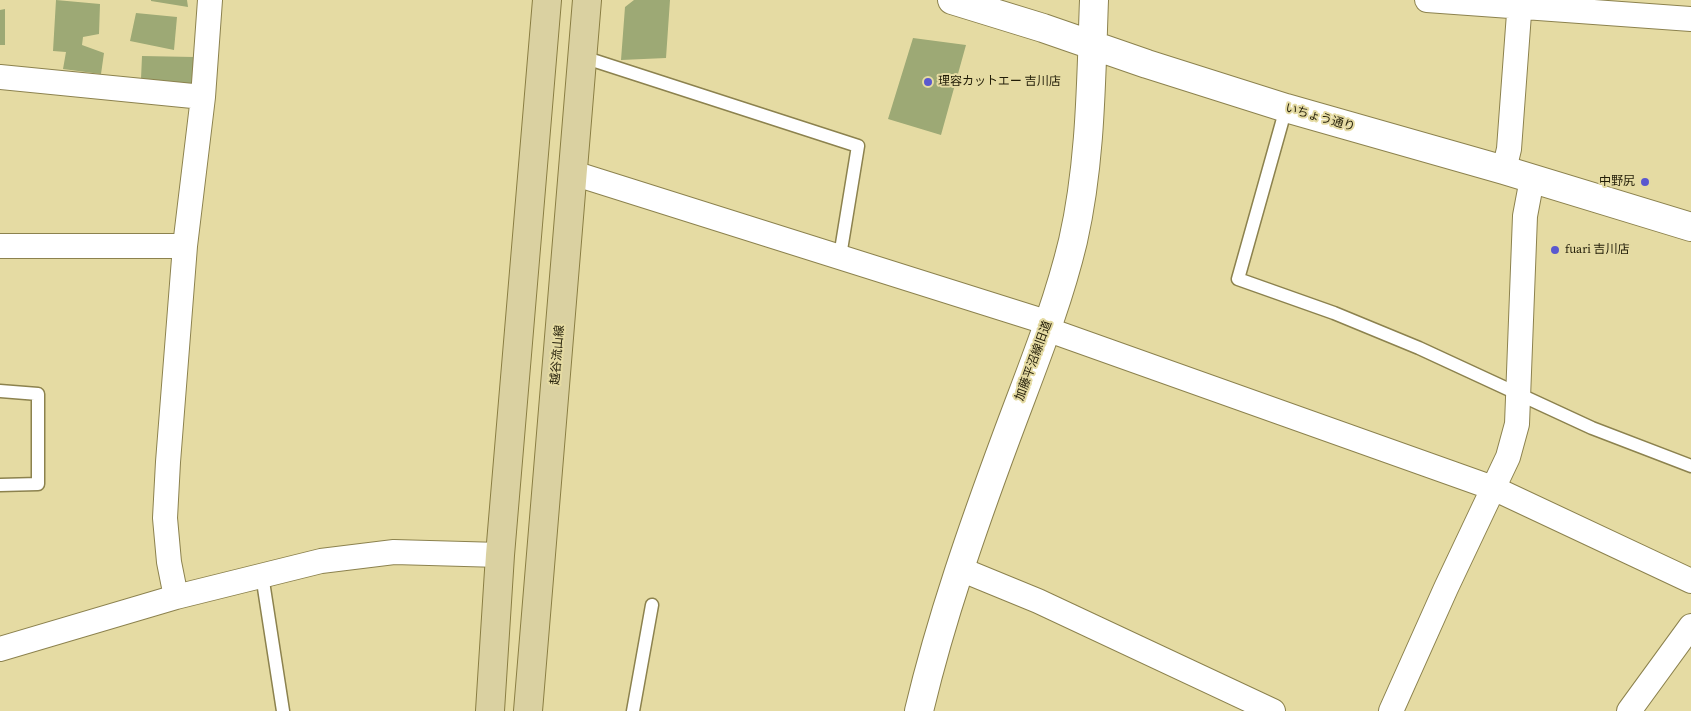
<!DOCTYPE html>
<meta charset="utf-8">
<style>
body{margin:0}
canvas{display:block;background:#e5dba3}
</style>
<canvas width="1691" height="711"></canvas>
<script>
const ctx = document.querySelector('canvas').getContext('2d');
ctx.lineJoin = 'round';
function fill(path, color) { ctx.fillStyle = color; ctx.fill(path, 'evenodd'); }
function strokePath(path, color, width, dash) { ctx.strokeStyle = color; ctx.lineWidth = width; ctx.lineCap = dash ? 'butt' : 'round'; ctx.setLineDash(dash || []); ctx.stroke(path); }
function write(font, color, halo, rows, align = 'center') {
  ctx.font = font + ' "Source Serif 4","Noto Sans JP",serif'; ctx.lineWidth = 4; ctx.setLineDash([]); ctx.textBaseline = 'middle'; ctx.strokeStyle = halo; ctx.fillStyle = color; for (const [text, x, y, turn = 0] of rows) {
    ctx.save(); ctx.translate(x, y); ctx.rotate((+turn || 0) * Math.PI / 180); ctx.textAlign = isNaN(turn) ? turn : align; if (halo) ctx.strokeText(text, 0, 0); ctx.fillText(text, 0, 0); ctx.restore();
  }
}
fill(new Path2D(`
 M 56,0 L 100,4 L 99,34 L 83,37 L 82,45 L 104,53 L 101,74 L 63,69 L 66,52 L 53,51 Z
 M 151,0 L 187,0 L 188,7 L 151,1 Z
 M 634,0 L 670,0 L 666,58 L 621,60 L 625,7 Z
 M 5,9 L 5,45 L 0,45 L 0,10 Z
 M 136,13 L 177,17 L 174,50 L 130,41 Z
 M 913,38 L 966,45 L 941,135 L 888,119 Z
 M 142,56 L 194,57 L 191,85 L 141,79 Z`), '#9da975');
const service = new Path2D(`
 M 583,57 L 858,146 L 840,256
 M 1286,108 L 1238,279 L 1334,313 L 1419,348 L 1592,428 L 1691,466
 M 0,391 L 38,394 L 38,484 L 0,485
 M 262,575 L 283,711
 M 633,711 L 652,605`);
const minor = new Path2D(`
 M 1427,0 L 1691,19
 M 0,77 L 203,97
 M 1504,170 L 1509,149 L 1520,0
 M 573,173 L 1049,323
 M 0,246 L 185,246
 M 1046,329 L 1493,488 L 1691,581
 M 960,569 L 1038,601 L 1273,711
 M 176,597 L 169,562 L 165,518 L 168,462 L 185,246 L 203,97 L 210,0
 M 0,649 L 176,597 L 321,561 L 394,552 L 500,555
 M 1391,711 L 1446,588 L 1508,457 L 1517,424 L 1525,216 L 1532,179
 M 1629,711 L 1691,626`);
const tertiary = new Path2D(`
 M 952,0 L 1043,28 L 1147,64 L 1286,108 L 1504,170 L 1691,227
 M 919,711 C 941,618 973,527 1006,438 C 1030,373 1057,308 1073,241 C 1091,162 1091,80 1094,0`);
const primary = new Path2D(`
 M 490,711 L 500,555 L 547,0
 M 528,711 L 587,0`);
strokePath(service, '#8c824e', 15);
strokePath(minor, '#8c824e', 26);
strokePath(tertiary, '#8c824e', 30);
strokePath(primary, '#8a7e43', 30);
strokePath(service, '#fff', 12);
strokePath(minor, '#fff', 24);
strokePath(tertiary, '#fff', 28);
strokePath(primary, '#dad1a1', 28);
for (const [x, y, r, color] of [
 [928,82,5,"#5a58cf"],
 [1645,182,5,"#5a58cf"],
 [1555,250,5,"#5a58cf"]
]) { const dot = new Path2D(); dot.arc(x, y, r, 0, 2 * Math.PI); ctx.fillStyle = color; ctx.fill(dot); strokePath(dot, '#e5dba3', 2); }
write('12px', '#211c07', '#e5dba3', [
 ["理容カットエー 吉川店",938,82],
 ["中野尻",1635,182,"right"],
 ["fuari 吉川店",1565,250]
], 'left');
write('12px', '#211c07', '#e5dba3', [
 ["いちょう通り",1320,118,16],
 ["越谷流山線",558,355,-85],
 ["加藤平沼線旧道",1034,361,-70]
]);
</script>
